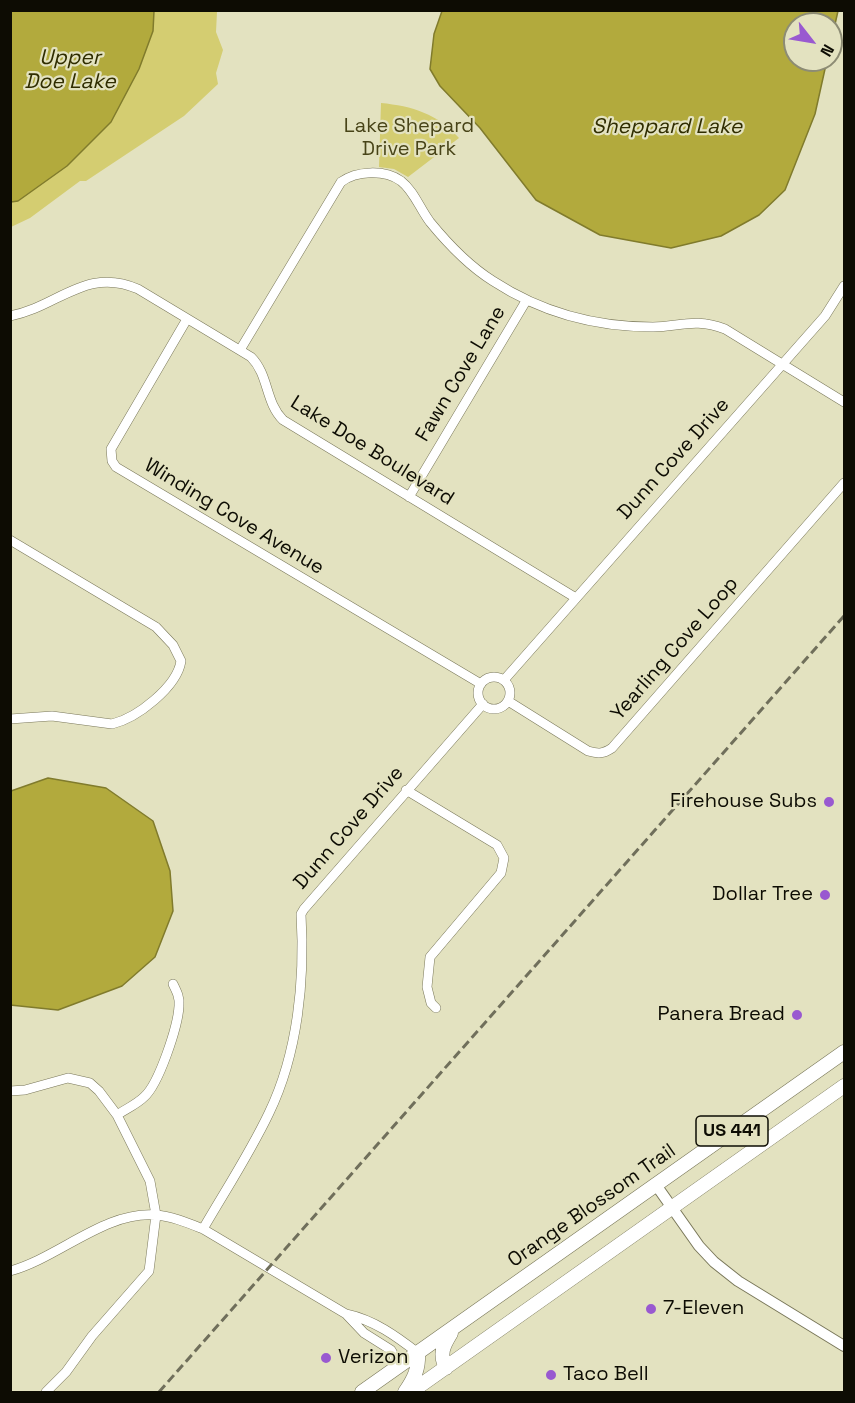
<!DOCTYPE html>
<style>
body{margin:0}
#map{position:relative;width:855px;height:1403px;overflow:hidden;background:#e3e2c0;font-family:"Space Grotesk",sans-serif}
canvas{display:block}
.frame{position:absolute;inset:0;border:12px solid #0d0c03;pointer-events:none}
.north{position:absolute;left:783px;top:12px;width:60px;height:60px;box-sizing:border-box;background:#e3e2c0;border:2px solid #8d8c74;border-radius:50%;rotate:121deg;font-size:16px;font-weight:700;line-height:24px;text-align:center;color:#0d0c03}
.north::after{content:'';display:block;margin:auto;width:21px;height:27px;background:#9959d0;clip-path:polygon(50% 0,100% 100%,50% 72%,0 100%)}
</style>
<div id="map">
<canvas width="855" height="1403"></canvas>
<div class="frame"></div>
<div class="north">N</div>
</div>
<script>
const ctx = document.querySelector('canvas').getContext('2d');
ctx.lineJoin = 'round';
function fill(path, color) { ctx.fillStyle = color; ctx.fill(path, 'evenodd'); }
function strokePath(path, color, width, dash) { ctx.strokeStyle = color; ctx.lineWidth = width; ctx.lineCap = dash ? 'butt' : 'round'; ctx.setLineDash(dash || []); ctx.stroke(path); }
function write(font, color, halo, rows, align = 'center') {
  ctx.font = font + ' "Space Grotesk",sans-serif'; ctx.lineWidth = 4.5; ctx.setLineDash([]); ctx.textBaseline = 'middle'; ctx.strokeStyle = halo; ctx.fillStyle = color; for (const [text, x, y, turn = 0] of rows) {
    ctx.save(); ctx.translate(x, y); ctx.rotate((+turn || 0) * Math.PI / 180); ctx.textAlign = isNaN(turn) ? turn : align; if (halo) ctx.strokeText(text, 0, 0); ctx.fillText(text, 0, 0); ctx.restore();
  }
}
fill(new Path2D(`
 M 215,10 L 217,12 L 216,32 L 223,50 L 216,73 L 218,84 L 184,116 L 86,181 L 80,181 L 30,218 L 11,227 L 10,202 L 18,201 L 153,31 L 154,11 Z
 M 381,103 C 412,106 438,114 459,138 L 408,177 L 394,169 L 379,167 Z`), '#d4cd71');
const water = new Path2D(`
 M 10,11 L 154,11 L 153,31 L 139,69 L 111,122 L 67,166 L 18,201 L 11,202 Z
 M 442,11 L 442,10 L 838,11 L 831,42 L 831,24 L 795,24 L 795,60 L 827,60 L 815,114 L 785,190 L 759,215 L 721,236 L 671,248 L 600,235 L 536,200 L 480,128 L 440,86 L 430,69 L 434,34 Z
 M 48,778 L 106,788 L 153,821 L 170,871 L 173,911 L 155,957 L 122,986 L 58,1010 L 10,1005 L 11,791 Z`);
fill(water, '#b2aa3d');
strokePath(water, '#807b2c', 1.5);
const minor = new Path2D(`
 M 10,316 C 58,307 86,266 138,289 L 251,357 C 269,375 265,402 283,420 L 576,598
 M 187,319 L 111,449 L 112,461 L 116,467 L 481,684
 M 240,350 L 341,182 C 356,171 384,169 401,181 C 414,191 420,209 430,222 C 448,244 469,266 493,281 C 542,313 595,327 653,327 C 682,326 695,318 725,329 L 844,402
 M 409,497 L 526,301
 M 10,540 L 156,627 L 173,645 L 181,661 C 177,687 137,718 112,724 L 52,716 L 10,719
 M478 693a16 16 0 1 1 32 0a16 16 0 1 1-32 0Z
 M 504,680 L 825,316 L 844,286
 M 508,701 L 588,751 C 598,754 603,754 612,748 L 844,483
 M 406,790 L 497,845 L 504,858 L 501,873 L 430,957 L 427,987 L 431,1003 L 436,1008
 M 10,1091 L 25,1090 L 68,1078 L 90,1083 L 99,1091 L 117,1115 L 150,1181 L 156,1215 L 149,1271 L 92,1336 L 66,1372 L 46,1392
 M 117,1115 C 126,1109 137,1104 144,1097 C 159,1084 178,1026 179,1006 C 180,998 177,992 173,984
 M 203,1229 C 225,1191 250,1153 269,1113 C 298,1053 305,980 301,914 L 304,909 L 483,704
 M 10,1271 C 58,1258 105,1211 155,1215 C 171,1216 188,1223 203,1229 L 346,1314 L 364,1333 L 391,1350 L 394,1355 L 395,1360 L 391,1370
 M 346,1314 C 374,1320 396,1336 418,1353`);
const tertiary = new Path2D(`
 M 656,1185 L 699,1246 L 714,1262 L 738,1281 L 844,1346`);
const primary = new Path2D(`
 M 446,1368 C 439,1354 443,1346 451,1333
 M 362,1392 L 844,1052
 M 405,1392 C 414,1379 419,1369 418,1353
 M 411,1392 L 844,1086`);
strokePath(minor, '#797759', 10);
strokePath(tertiary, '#797759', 12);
strokePath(primary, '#797759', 15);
strokePath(minor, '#fff', 9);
strokePath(tertiary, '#fff', 10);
strokePath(primary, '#fff', 14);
strokePath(new Path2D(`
 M 159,1392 L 844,616`), '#706f5b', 3, [9, 4.5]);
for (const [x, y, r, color] of [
 [829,802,6,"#9959d0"],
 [825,895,6,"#9959d0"],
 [797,1015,6,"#9959d0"],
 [651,1309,6,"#9959d0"],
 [326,1358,6,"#9959d0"],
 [551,1375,6,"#9959d0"]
]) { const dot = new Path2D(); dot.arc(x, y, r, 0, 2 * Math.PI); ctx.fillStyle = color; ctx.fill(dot); strokePath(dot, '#e3e2c0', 2); }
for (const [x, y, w] of [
 [732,1131,72]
]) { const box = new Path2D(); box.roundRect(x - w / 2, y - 15, w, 30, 4.5); ctx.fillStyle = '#e3e2c0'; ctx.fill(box); strokePath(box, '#0d0c03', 1.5); }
write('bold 18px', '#0d0c03', null, [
 ["US 441",732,1131]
]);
write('20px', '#484418', '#e3e2c0', [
 ["Lake Shepard",409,127],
 ["Drive Park",409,150]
]);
write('20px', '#0d0c03', '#e3e2c0', [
 ["Fawn Cove Lane",461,374,-59],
 ["Lake Doe Boulevard",372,451,32],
 ["Dunn Cove Drive",674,459,-48],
 ["Winding Cove Avenue",234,517,31],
 ["Yearling Cove Loop",675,649,-49],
 ["Dunn Cove Drive",349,828,-49],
 ["Orange Blossom Trail",592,1206,-35]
]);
write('20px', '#0d0c03', '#e3e2c0', [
 ["Firehouse Subs",817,802],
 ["Dollar Tree",813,895],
 ["Panera Bread",785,1015],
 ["7-Eleven",663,1309,"left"],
 ["Verizon",338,1358,"left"],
 ["Taco Bell",563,1375,"left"]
], 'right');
write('italic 21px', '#302d00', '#e3e2c0', [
 ["Upper",70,58],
 ["Doe Lake",70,82],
 ["Sheppard Lake",667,127]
]);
</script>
